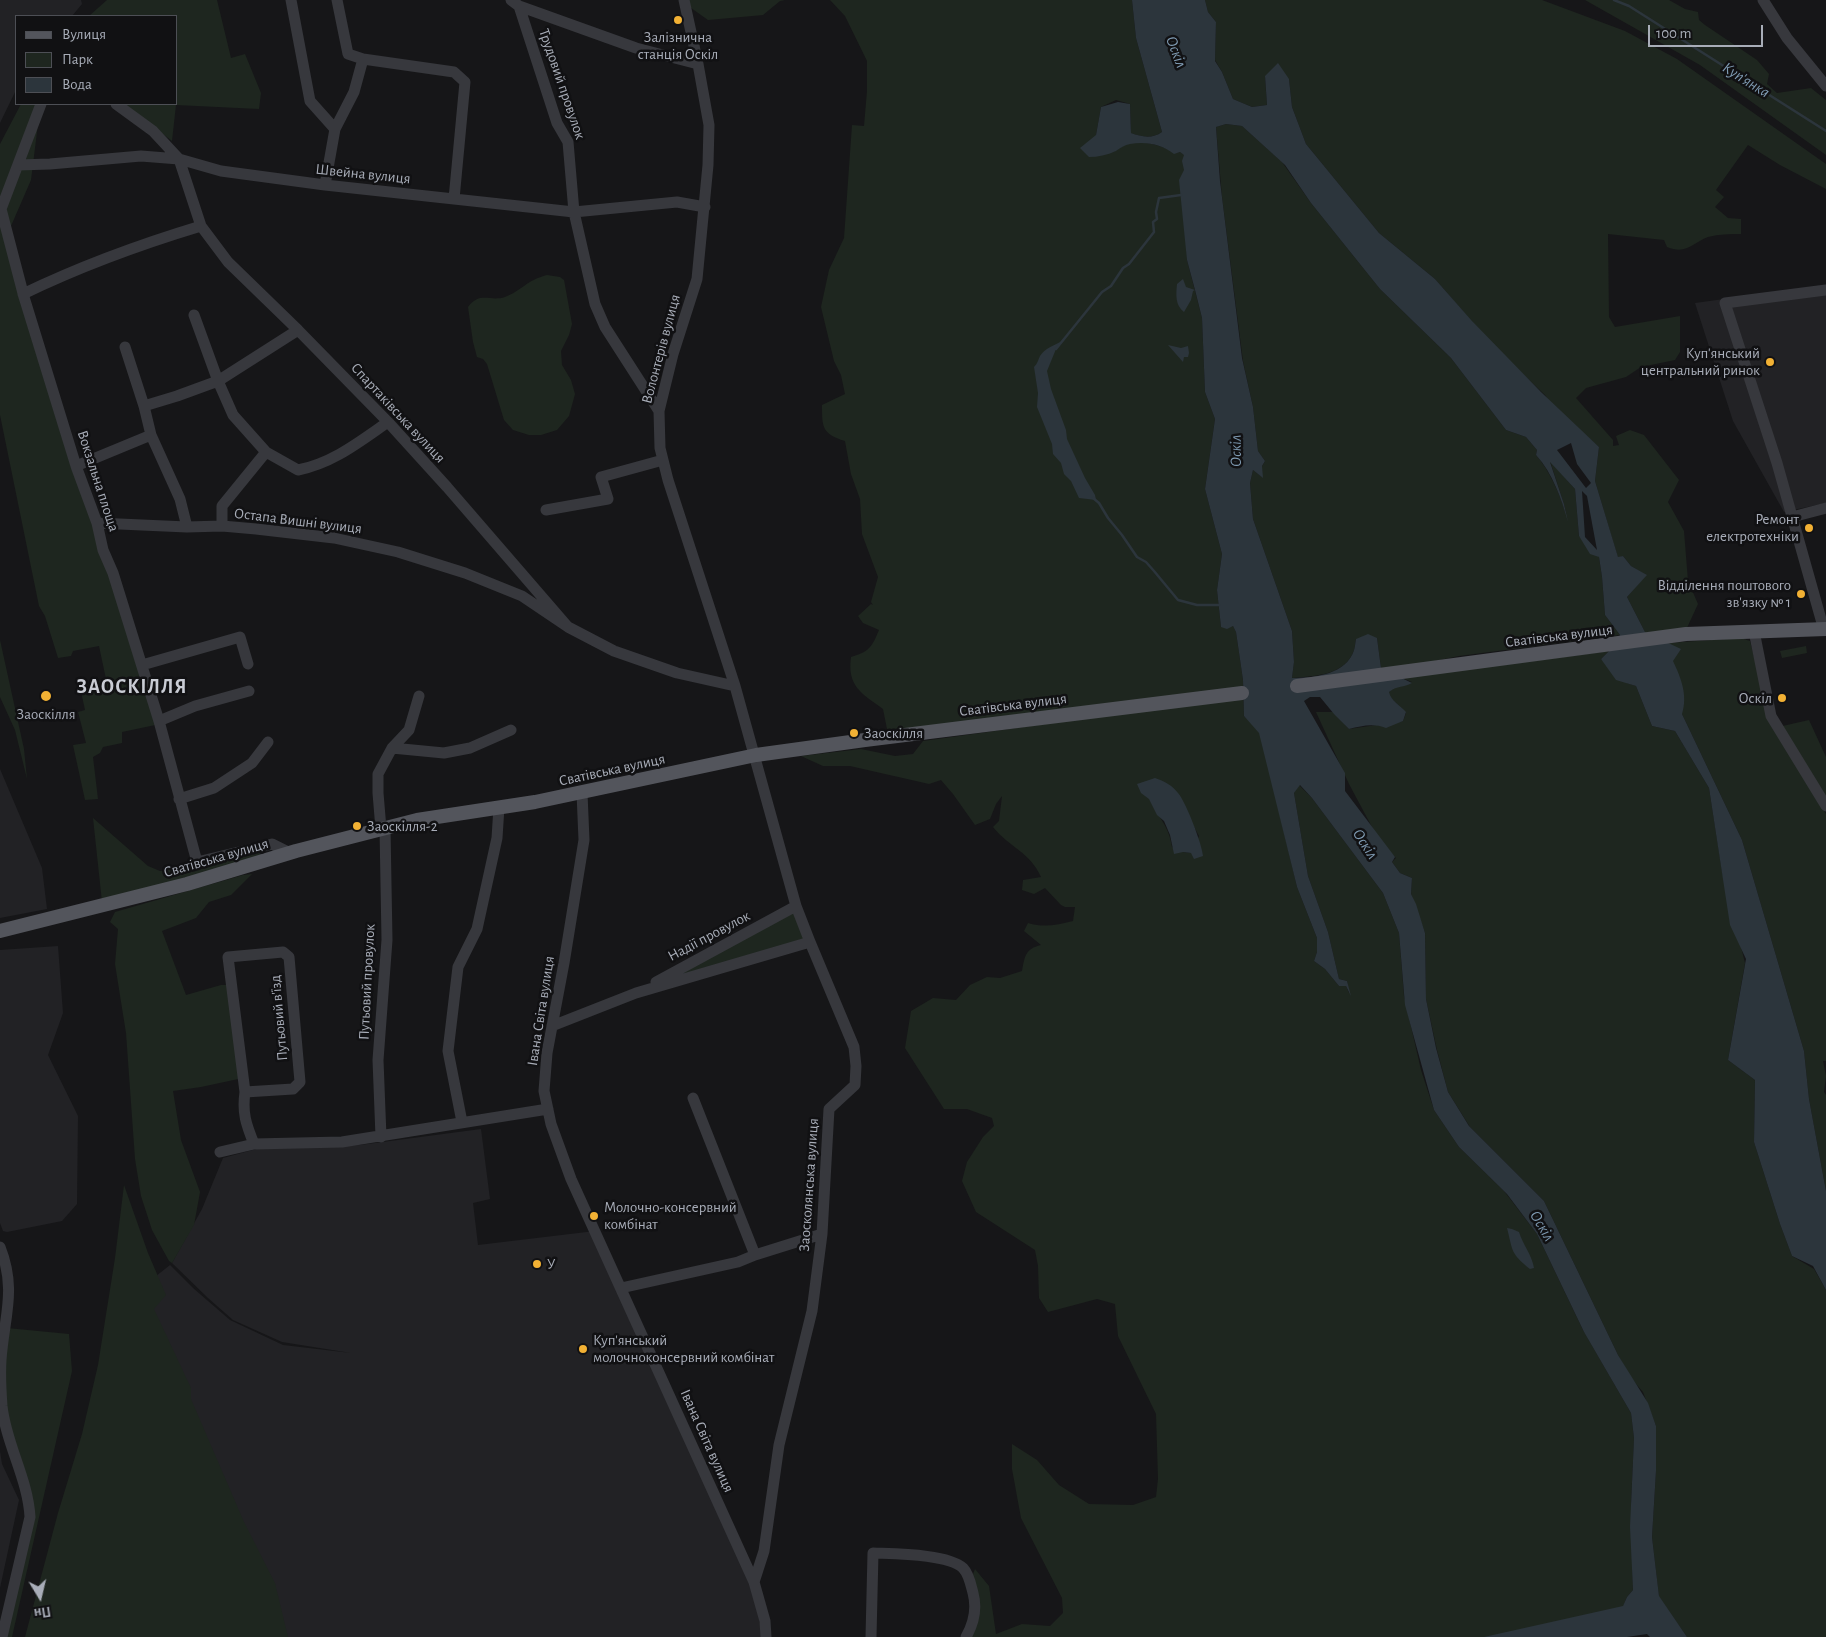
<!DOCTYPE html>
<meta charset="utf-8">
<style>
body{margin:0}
#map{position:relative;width:1826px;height:1637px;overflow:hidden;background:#161618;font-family:"Alegreya Sans",sans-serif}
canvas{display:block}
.legend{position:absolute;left:15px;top:15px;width:162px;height:90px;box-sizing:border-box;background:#111113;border:1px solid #4d4f55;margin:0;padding:6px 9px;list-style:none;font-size:15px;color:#a8adb8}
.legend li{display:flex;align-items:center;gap:10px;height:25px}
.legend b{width:25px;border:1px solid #4d4f55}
.north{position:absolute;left:15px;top:1572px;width:50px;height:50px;-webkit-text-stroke:4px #111113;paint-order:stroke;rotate:171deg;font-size:14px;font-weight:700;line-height:20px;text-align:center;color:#a8adb8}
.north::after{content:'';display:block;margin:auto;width:18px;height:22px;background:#a8adb8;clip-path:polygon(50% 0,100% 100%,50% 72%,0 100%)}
.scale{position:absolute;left:1648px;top:25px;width:115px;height:22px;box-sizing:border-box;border:2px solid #a8adb8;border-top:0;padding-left:6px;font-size:15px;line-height:18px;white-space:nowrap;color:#a8adb8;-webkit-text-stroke:4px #111113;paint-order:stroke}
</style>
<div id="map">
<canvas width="1826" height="1637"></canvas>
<ul class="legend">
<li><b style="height:6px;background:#53555c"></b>Вулиця</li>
<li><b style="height:14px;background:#1e261f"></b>Парк</li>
<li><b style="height:14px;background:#2c353c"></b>Вода</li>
</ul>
<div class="north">Пн</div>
<div class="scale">100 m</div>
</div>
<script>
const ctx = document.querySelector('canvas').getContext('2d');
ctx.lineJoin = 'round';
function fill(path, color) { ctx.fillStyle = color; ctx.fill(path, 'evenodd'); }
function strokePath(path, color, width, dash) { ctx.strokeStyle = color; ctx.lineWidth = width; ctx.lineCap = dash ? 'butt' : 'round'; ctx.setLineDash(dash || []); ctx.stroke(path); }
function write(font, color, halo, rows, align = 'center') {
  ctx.font = font + ' "Alegreya Sans",sans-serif'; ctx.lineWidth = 5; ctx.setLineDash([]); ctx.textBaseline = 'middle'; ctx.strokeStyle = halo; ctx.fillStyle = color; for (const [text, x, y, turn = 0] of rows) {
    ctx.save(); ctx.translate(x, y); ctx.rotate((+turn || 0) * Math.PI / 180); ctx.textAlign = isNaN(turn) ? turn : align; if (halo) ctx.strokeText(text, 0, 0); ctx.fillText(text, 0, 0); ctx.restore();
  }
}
fill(new Path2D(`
 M 0,0 L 81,0 L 82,4 L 72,16 L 16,16 L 16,90 L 0,123 Z
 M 1826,285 L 1826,503 L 1784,512 L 1733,421 L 1695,303 Z
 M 0,769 L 42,868 L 47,909 L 0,918 Z
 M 58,946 L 63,1013 L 48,1055 L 78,1116 L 77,1204 L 62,1221 L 7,1232 L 3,1231 L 0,1223 L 0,950 Z
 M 481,1129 L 490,1199 L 473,1203 L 478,1245 L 595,1231 L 754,1582 L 762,1637 L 51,1637 L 136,1292 L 170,1265 L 193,1288 L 230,1320 L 283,1345 L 351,1353 L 282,1342 L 233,1320 L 208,1298 L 172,1263 L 202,1209 L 223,1158 L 260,1148 L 360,1145 Z
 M 0,1451 L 2,1464 L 19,1500 L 0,1588 Z`), '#222225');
fill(new Path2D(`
 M 107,0 L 217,0 L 231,58 L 245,54 L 261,93 L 259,109 L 176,105 L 172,141 L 124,104 L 176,104 L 176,16 L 89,16 Z
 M 684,0 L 785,0 L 780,1 L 763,15 L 708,20 L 684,3 Z
 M 830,0 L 1132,0 L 1136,38 L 1162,132 C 1152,139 1141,137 1131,133 L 1130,104 L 1116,100 L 1101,107 L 1096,135 L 1113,152 C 1117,150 1122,146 1127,144 C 1140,140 1164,145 1174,153 L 1180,152 L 1185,155 L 1187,260 L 1202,318 L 1205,392 L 1215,419 L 1205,489 L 1222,554 L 1217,590 L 1221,627 L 1233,626 L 1236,632 L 1243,680 L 1244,716 L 1260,731 L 1297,887 L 1317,938 L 1317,952 L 1314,961 L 1325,969 L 1339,986 L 1346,986 L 1349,993 L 1347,981 L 1339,979 L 1328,932 L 1308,876 L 1294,793 L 1299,785 L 1312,798 L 1383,893 L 1399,933 L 1404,996 L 1421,1070 L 1434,1110 L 1459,1147 L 1504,1191 L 1537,1234 L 1583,1330 L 1631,1413 L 1634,1438 L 1631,1505 L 1633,1590 L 1627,1597 L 1623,1607 L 1489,1637 L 966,1637 L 970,1631 L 970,1582 L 975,1569 L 989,1586 L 996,1634 L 1022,1624 L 1050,1626 L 1063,1613 L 1062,1598 L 1021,1518 L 1012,1469 L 1012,1444 L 1037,1460 L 1059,1485 L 1089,1504 L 1133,1505 L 1156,1497 L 1158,1479 L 1156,1414 L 1118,1336 L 1115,1304 L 1097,1299 L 1048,1312 L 1039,1298 L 1038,1266 L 1035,1250 L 976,1212 L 962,1181 L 967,1162 L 983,1137 L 994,1126 L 992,1118 L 967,1109 L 944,1109 L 905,1048 L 911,1011 L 933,998 L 956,1000 L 970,985 L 987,977 L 1000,978 L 1022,971 C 1025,956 1025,949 1041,945 L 1024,931 L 1028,923 C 1044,928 1057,925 1073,921 L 1075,907 L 1065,907 L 1061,905 L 1045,888 L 1034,894 L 1022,890 L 1023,880 L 1041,877 C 1030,852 1010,848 993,827 L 999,821 L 1002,796 L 996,804 L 990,819 L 975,825 L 953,794 L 941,780 L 929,784 L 850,766 L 823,766 L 801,756 L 861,749 L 895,756 L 913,754 L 923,741 L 1132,712 L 899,734 L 887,729 L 883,709 C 861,693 847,686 851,657 C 869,652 872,647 879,630 L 863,623 L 858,616 L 871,604 L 873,605 L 871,602 L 878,577 L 862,534 L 860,499 L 851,474 L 845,441 C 822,434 822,427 822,405 L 845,394 L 841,375 L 834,361 L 821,307 L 829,270 L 844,238 L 852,125 L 864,126 L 867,91 L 867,61 L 845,16 ZM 1150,799 L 1193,825 L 1199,836 L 1191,853 L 1183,852 L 1172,847 C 1169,825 1158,818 1150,799 Z
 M 1205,0 L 1542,0 L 1625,31 L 1677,59 L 1826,164 L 1826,189 L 1780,165 L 1748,145 L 1716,190 L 1724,197 L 1715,207 L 1728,218 L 1741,219 L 1741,234 C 1730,234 1719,234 1708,237 C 1692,243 1687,255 1667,247 L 1664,240 L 1608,234 L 1609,317 L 1615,327 L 1680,316 L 1680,352 L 1675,360 L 1641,367 L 1626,377 L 1586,388 L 1576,398 L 1613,440 L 1613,446 L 1619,445 L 1616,436 L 1630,430 L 1644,435 L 1679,480 L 1668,502 L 1684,531 L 1688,581 L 1698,604 L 1686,630 L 1653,635 L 1645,632 L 1627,597 L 1646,575 L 1631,566 L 1623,556 L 1618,558 L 1595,481 L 1599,447 L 1551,405 L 1545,395 L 1494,347 L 1435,279 L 1379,233 L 1306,144 L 1292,107 L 1289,79 L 1265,77 L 1267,105 L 1252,107 L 1233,99 L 1222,72 L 1215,60 L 1216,22 L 1208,12 Z
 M 1585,0 L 1669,0 L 1685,9 L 1698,12 L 1699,20 L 1705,25 L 1757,60 L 1769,74 L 1767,84 L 1777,93 L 1811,88 L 1826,100 L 1826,155 L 1700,65 Z
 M 21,104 L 44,104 L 38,124 L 31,180 L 8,233 L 160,724 L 122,732 L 122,743 L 103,747 L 100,753 L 93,757 L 98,799 L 85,800 L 73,745 L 86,743 L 78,712 L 85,710 L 80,687 L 106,679 L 99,646 L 73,651 L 71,656 L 58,658 L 45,616 L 39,606 L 0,415 L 0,144 Z
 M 1226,124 L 1242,126 L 1282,162 L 1311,203 L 1380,289 L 1451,358 L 1506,430 L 1526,437 L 1537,450 L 1536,455 C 1550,471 1560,495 1566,514 L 1564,504 L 1550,461 L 1575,489 L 1579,536 L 1599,557 L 1602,577 L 1605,615 L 1620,635 L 1459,656 L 1406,667 L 1381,668 L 1377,638 L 1356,639 C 1355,644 1355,650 1352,655 C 1341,676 1312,676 1292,678 L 1294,662 L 1292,631 L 1253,519 L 1250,483 L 1253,470 L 1262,477 L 1262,466 L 1265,461 L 1258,451 L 1253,407 L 1243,361 L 1222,197 L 1216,127 Z
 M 547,275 L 560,277 L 564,280 L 572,324 L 569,335 L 561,351 L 562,365 L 571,380 L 575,394 L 569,416 L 557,430 L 541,435 L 529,435 L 513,430 L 504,420 L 487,364 L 483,359 L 477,357 L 473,342 L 468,307 C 480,291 490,302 505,297 C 521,291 527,280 547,275 Z
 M 1741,638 L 1750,641 L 1770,719 L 1826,814 L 1826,1061 L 1823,1061 L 1826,1076 L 1824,1092 L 1826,1095 L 1826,1191 L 1809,1099 L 1804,1051 L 1742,840 L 1682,714 L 1668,643 Z
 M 0,640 L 24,749 L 27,779 L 15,730 L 0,697 Z
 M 1806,646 L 1807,653 L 1782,658 L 1780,651 Z
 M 1609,651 L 1601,659 L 1627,683 L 1636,686 L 1652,726 L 1675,731 L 1709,788 L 1722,871 L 1745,963 L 1728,1060 L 1755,1080 L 1754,1142 L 1780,1224 L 1792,1256 L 1814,1269 L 1826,1290 L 1826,1637 L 1687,1637 L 1659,1597 L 1652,1537 L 1656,1471 L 1656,1426 L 1643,1392 L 1631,1378 L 1618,1355 L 1544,1201 L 1470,1127 L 1448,1092 L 1437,1050 L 1426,999 L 1425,933 L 1411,894 L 1412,878 L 1400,873 L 1392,862 L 1396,858 L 1380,842 L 1349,784 L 1316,712 L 1333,712 L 1349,729 L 1403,721 L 1406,713 C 1400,705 1392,701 1387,693 L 1397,686 L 1412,682 L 1402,678 Z
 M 1809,720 L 1826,757 L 1826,806 L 1778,727 Z
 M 93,818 L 148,866 L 160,871 L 203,865 L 259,853 L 264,856 L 102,902 Z
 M 252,874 L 231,895 L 209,902 L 196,918 L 162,931 L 186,995 L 221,985 L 229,985 L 243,1078 L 201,1087 L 173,1091 L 181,1140 L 200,1192 L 194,1225 L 172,1263 L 169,1261 L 152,1230 L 141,1196 L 135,1159 L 126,1033 L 115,964 L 118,929 L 110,922 L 115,912 L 243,875 Z
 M 796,906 L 810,942 L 636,993 Z
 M 124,1185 L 148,1253 L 166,1295 L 154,1309 L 191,1388 L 191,1399 L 244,1522 L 275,1583 L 288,1637 L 25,1637 L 58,1513 L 82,1434 L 98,1365 L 115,1258 Z
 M 7,1328 L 69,1334 L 72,1371 L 12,1637 L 2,1637 L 30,1517 L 3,1408 Z`), '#1e261f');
fill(new Path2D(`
 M 1132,0 L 1205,0 L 1208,12 L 1216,22 L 1215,61 L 1222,72 L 1233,99 L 1252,107 L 1267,105 L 1265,76 L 1278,63 L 1289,79 L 1292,107 L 1306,144 L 1379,233 L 1435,279 L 1472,321 L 1541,392 L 1599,447 L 1595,481 L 1618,557 L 1623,556 L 1631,566 L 1647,575 L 1627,597 L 1645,632 L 1681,649 L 1673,661 C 1681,678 1688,695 1682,714 L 1742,840 L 1804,1051 L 1809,1099 L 1826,1191 L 1826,1290 L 1813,1266 L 1792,1256 L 1780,1224 L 1754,1142 L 1755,1080 L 1728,1060 L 1746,959 L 1730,925 L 1709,788 L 1675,731 L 1652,726 L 1636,686 L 1616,680 L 1601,659 L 1610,650 L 1620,635 L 1605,615 L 1602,577 L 1599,557 L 1590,554 L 1579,536 L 1575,489 L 1550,462 L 1564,504 L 1568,522 C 1561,498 1553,474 1536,455 L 1537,450 L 1526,437 L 1506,430 L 1451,358 L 1380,289 L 1311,203 L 1285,165 L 1242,126 L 1226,124 L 1216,127 L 1220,181 L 1242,358 L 1253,407 L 1258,451 L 1265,461 L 1262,466 L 1263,478 L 1253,470 L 1250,483 L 1253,519 L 1292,631 L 1294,662 L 1292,678 C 1312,678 1342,675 1352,655 C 1355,650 1355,644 1356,639 L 1368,634 L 1377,638 L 1381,668 L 1412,683 C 1403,688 1398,685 1389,692 C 1391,701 1400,705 1406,712 L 1403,721 L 1386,728 C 1373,723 1362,726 1349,729 L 1334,714 L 1320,697 L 1310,697 L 1304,701 L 1345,773 L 1345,791 L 1395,857 L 1392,862 L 1400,873 L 1412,878 L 1411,894 L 1416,904 L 1425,933 L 1426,999 L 1436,1048 L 1448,1092 L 1469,1126 L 1544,1201 L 1618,1355 L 1648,1403 L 1656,1426 L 1656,1471 L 1652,1537 L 1659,1596 L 1687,1637 L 1650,1637 L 1647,1634 L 1627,1637 L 1484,1637 L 1623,1606 L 1627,1597 L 1633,1590 L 1630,1527 L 1634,1438 L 1631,1413 L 1584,1332 L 1537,1234 L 1507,1194 L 1459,1147 L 1434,1110 L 1405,1005 L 1399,933 L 1383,893 L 1312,798 L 1300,785 L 1294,793 L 1308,876 L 1328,932 L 1339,979 L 1347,981 L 1351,996 L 1346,986 L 1339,986 L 1325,969 L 1314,961 L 1317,952 L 1317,938 L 1297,887 L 1259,733 L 1244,716 L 1243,680 L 1236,632 L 1233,626 L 1227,629 L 1221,627 L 1217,590 L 1222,554 L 1205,489 L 1215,419 L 1205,392 L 1202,318 L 1195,290 L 1193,291 L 1191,300 L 1184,312 C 1175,305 1176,295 1177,284 L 1183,279 L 1186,287 L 1195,290 L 1187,260 L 1179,180 L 1184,170 L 1182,161 L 1184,155 L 1180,152 L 1174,154 C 1162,144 1145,141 1130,144 C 1125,145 1120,148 1116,151 C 1107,155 1098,157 1089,157 L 1080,148 L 1096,135 L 1101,107 L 1118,102 L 1130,104 L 1131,133 C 1142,137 1152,139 1162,132 L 1136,38 ZM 1571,443 L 1577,464 L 1591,483 L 1586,488 L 1557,450 ZM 1582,491 L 1587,496 L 1597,550 L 1585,537 Z
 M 1062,341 L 1056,349 L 1047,371 L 1051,389 L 1066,430 L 1067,439 L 1085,478 L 1095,495 L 1096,500 L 1079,498 L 1071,481 L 1064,474 L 1061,463 L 1053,454 L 1052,444 L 1037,407 L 1038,393 L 1034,367 C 1038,363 1038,360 1040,356 C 1045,348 1055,345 1062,341 Z
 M 1168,345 L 1181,348 L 1188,346 L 1189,353 L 1188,357 L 1184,357 L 1183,362 Z
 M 1155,778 C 1164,781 1172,785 1178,793 C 1186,802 1202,844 1203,856 L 1194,859 L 1191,853 L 1183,852 L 1174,854 L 1170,835 L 1164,821 L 1157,815 L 1149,799 L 1141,793 L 1137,784 Z
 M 1507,1228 L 1512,1229 L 1519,1232 C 1523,1245 1532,1255 1534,1268 L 1530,1269 C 1510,1253 1513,1251 1507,1228 Z`), '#2c353c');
strokePath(new Path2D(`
 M 1614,0 L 1629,6 L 1826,131
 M 1056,349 L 1102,292 L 1111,286 L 1123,268 L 1129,264 L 1154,232 L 1153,222 L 1157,219 L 1156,212 L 1159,198 L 1181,195
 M 1093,498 L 1099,503 L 1108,518 L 1122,535 L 1137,557 L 1146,562 L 1154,571 L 1178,600 L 1197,605 L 1219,605`), '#2c353c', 2.5);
strokePath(new Path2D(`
 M 291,0 L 310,101 L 335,129
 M 337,0 L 348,54 L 363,59 L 454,72 L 465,82 L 454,199
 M 511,0 L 519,6 L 557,123 L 568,142 L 574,212 L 595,304 L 605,327 L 659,411
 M 684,0 L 698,64 L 709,125 L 708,165 L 697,279 L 673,354 L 659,411 L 660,448 L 668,480 L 735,686 L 796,906 L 810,942 L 854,1047 L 856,1066 L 855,1085 L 829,1109 L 822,1234 L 812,1311 L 779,1445 L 764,1551 L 754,1582
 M 1763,0 L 1787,38 L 1826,86
 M 519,6 L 636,48 L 698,64
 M 41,104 L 1,209 L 24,297 L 76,466 L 97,523 L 103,550 L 113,573 L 159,721 L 197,862 L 272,844 L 290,853
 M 116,104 L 153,131 L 179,159 L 201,226 L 228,262 L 298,330 L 388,422 L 447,487 L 568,627
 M 18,165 L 50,164 L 141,156 L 179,159 L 221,171 L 325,185 L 574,212 L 677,202 L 705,207
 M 325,185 L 335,129 L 354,92 L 363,59
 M 23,294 C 83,265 138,245 201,226
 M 194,315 L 218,381 L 233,415 L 266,452 L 298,470 C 333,463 359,442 388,422
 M 125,347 L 144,406 L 151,435 L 180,499 L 187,527
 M 144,406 L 177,396 L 218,381 L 298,330
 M 76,466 L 151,435
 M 546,510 L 608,499 L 601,477 L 663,460
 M 1792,517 L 1826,508
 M 97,523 L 187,527 L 222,526 L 256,529 L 334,538 L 398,552 L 465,573 L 522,596 L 568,627 L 614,651 L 677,673 L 735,686
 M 222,526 L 222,506 L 266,452
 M 1824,630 L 1777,463 L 1725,303 L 1826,290
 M 1754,631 L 1771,716 L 1826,806
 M 142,665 L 240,637 L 248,664
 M 159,721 L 195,706 L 249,691
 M 392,748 L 444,753 L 470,748 L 511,730
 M 582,793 L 584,840 L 564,963 L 547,1053 L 544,1091 L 551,1124 L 571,1179 L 754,1582 L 765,1621 L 766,1637
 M 179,799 L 214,788 L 252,763 L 268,742
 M 381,829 L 378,793 L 378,774 L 392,748 L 409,730 L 419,696
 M 656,982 L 796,906
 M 552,1026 L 636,993 L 810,942
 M 245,1092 L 293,1089 L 300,1082 L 289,957 L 283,952 L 228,957 L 245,1092 C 242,1113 246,1124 254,1144
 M 693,1098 L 755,1255
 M 462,1122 L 448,1051 L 458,967 L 477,929 L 497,838 L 499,807
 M 381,1137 L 378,1060 L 387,940 L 385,828
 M 220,1152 L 254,1144 L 342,1142 L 548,1109
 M 0,1247 C 17,1290 4,1317 1,1360 C 0,1375 1,1392 2,1406 C 6,1444 28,1479 30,1517 L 2,1637
 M 621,1288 L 738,1262 L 755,1255 L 822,1234
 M 871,1637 L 873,1553 C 895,1554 948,1554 963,1568 C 969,1574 971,1585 973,1593 C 977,1608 974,1623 966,1637`), '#37383d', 11);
strokePath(new Path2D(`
 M 1297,686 L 1686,634 L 1826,629
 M 0,931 L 187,884 L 296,851 L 417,820 L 535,802 L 756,755 L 865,740 L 1242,693`), '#53555c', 14);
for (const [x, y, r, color] of [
 [678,20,5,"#f2b134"],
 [1770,362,5,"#f2b134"],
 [1809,528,5,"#f2b134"],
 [1801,594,5,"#f2b134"],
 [46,696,6,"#f2b134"],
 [1782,698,5,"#f2b134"],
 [854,733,5,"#f2b134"],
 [357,826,5,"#f2b134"],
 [594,1216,5,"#f2b134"],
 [537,1264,5,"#f2b134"],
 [583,1349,5,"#f2b134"]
]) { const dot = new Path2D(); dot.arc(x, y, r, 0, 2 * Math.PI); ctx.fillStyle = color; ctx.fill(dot); strokePath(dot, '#111113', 2); }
write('15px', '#a8adb8', '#111113', [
 ["Залізнична",678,37,"center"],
 ["станція Оскіл",678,54,"center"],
 ["Куп'янський",1760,353,"right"],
 ["центральний ринок",1760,370,"right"],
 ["Ремонт",1799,519,"right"],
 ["електротехніки",1799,536,"right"],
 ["Відділення поштового",1791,585,"right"],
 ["зв'язку № 1",1791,602,"right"],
 ["Оскіл",1772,698,"right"],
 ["Заоскiлля",46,714,"center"],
 ["Заоскілля",864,733],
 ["Заоскілля-2",367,826],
 ["Молочно-консервний",604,1207],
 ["комбінат",604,1224],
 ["У",547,1264],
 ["Куп'янський",593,1340],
 ["молочноконсервний комбінат",593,1357]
], 'left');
write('15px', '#a8adb8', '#111113', [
 ["Трудовий провулок",562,84,71],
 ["Швейна вулиця",363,174,6],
 ["Волонтерів вулиця",661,349,-75],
 ["Спартаківська вулиця",398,413,47],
 ["Вокзальна площа",98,481,72],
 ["Остапа Вишні вулиця",298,521,7],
 ["Сватівська вулиця",1559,636,-7],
 ["Сватівська вулиця",1013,705,-7],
 ["Сватівська вулиця",612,770,-12],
 ["Сватівська вулиця",216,858,-16],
 ["Надії провулок",709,936,-28],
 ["Путьовий провулок",367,982,-87],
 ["Івана Світа вулиця",541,1011,-81],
 ["Путьовий в'їзд",279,1018,-95],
 ["Заосколянська вулиця",809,1185,-86],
 ["Івана Світа вулиця",707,1441,66]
]);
write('italic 16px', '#7f9bb3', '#111113', [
 ["Оскіл",1176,52,69],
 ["Куп'янка",1746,80,32],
 ["Оскіл",1236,451,-91],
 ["Оскіл",1365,844,57],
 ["Оскіл",1542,1226,59]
]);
ctx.letterSpacing = '1px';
write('bold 20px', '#c9ccd4', '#111113', [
 ["ЗАОСКIЛЛЯ",132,687]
]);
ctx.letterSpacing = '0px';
</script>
